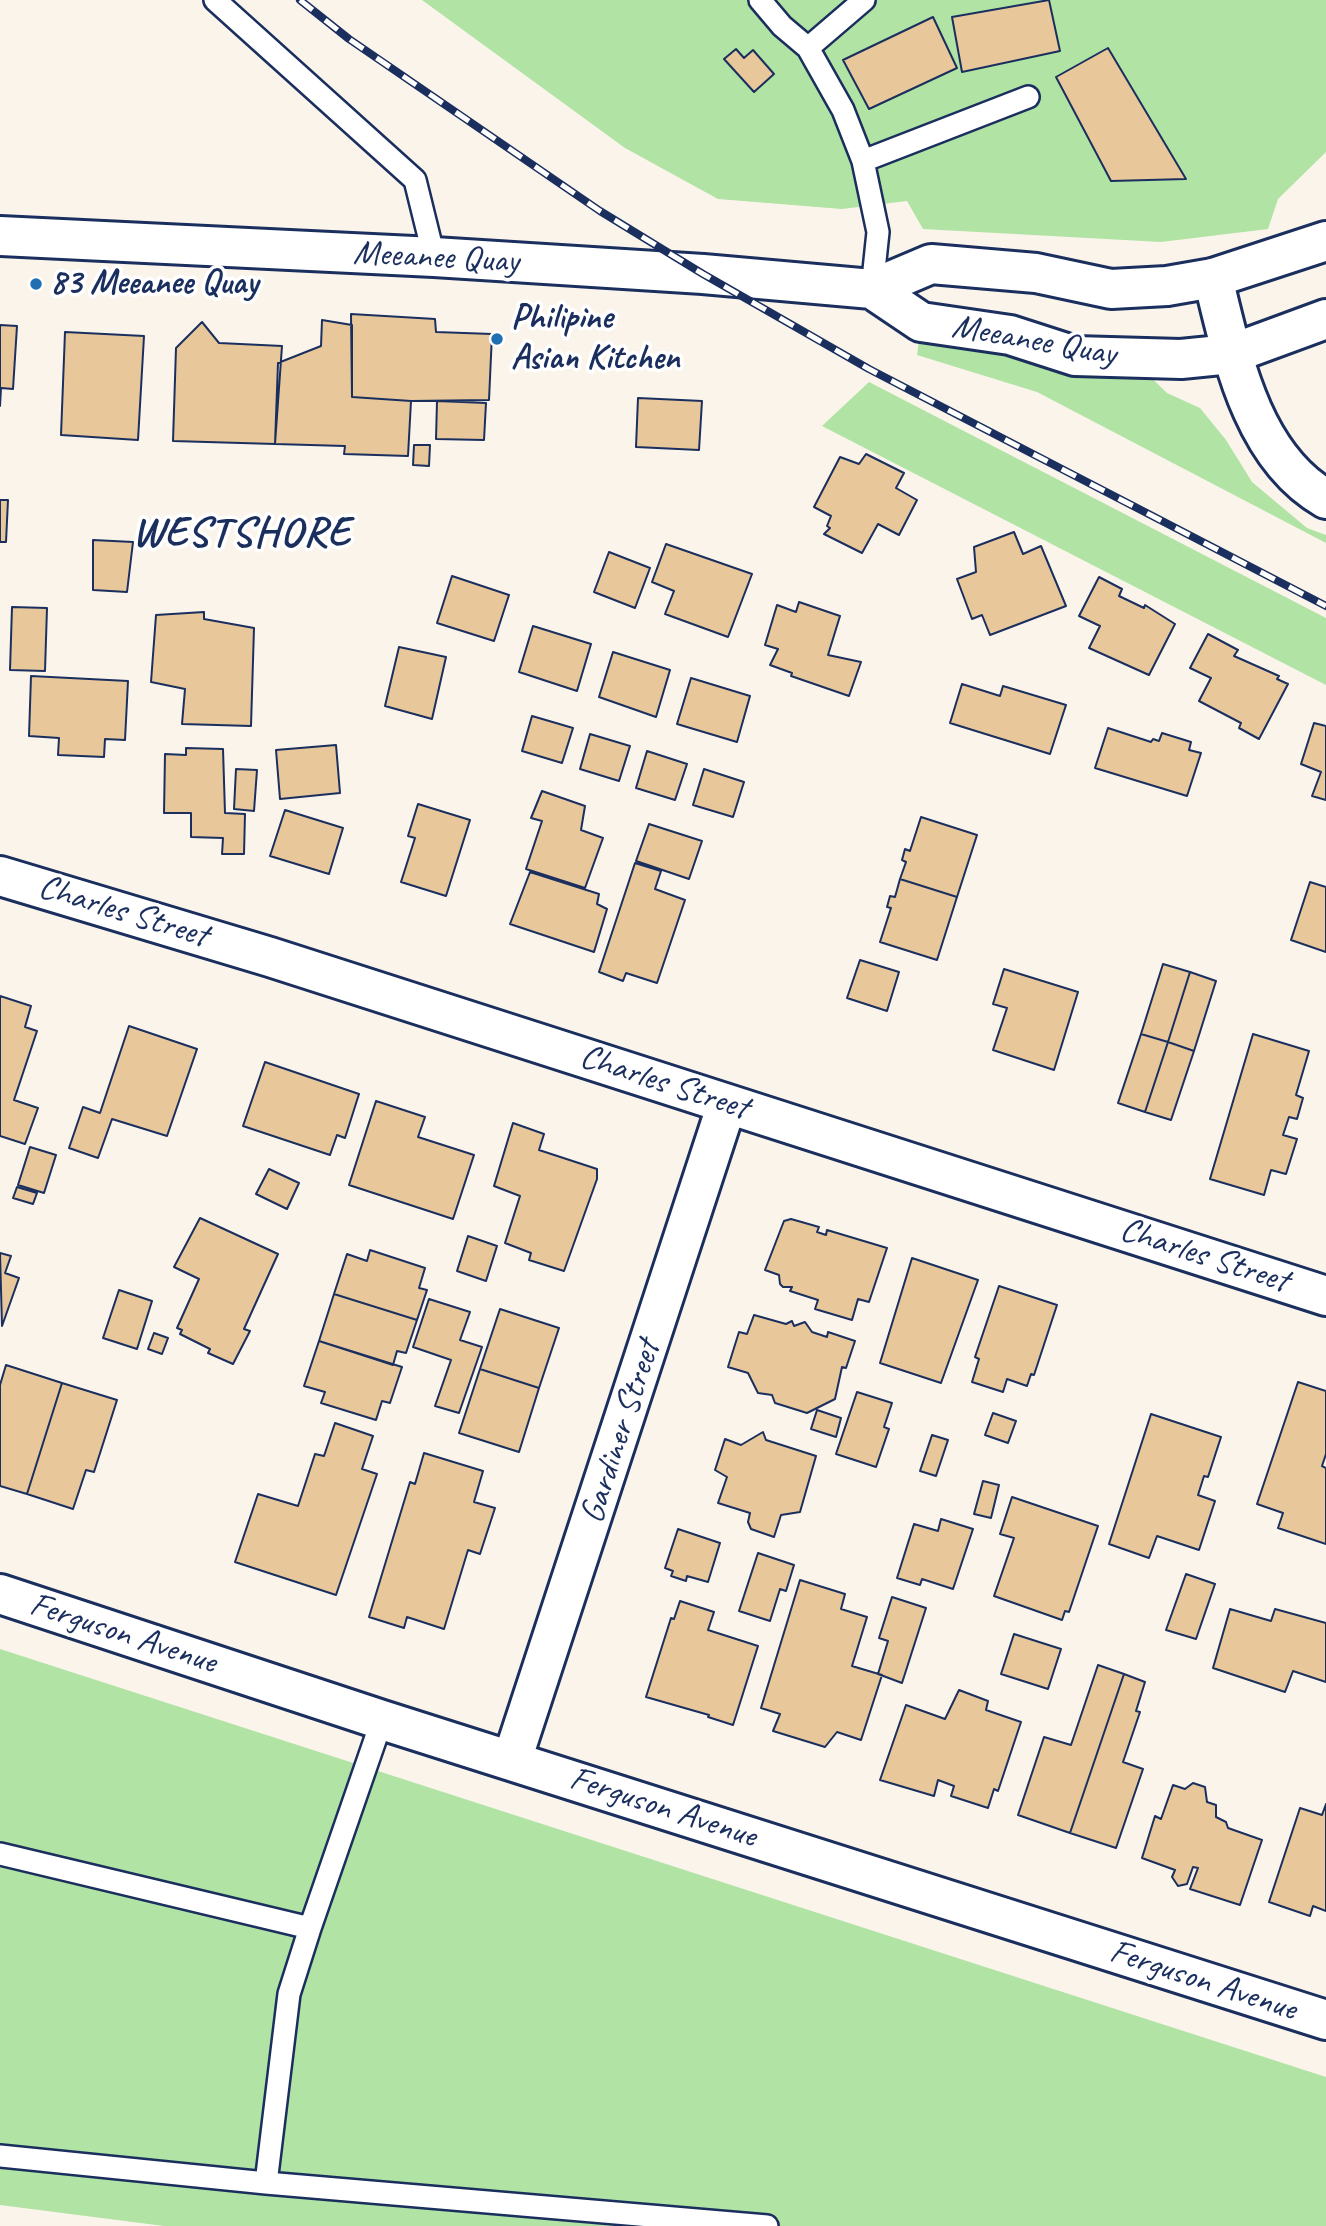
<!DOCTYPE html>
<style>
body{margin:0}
canvas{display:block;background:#faf4eb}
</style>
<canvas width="1326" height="2226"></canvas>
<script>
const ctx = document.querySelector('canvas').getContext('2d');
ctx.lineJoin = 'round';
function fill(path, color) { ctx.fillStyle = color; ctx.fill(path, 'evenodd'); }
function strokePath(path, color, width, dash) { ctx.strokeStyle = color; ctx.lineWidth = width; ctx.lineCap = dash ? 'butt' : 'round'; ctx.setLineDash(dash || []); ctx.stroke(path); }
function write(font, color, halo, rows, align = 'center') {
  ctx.font = font + ' Caveat,sans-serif'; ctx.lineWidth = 7; ctx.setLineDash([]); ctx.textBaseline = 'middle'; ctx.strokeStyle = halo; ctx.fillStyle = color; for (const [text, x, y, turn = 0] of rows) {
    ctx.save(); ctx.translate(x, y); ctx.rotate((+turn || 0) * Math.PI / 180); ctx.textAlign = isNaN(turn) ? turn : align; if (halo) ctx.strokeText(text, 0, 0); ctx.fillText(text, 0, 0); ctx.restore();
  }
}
fill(new Path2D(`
 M 422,0 L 1326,0 L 1326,152 L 1278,199 L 1268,229 L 1161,242 L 923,229 L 907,201 L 842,209 L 718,199 L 625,148 Z
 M 921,325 L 1132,359 L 1167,393 L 1200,408 L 1226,440 L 1252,482 L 1307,528 L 1326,535 L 1326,543 L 1037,392 L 917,355 Z
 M 869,382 L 1326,618 L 1326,685 L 822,426 Z
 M 0,1649 L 1326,2077 L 1326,2226 L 164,2226 L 0,2205 Z`), '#b0e3a4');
const building = new Path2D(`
 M 1049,0 L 1060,51 L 962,72 L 952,17 Z
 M 933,17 L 957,68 L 869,109 L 843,60 Z
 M 1108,48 L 1186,179 L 1111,181 L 1056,77 Z
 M 736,49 L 744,58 L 753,50 L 774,74 L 754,92 L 724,59 Z
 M 351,314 L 435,319 L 436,332 L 492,334 L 489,400 L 411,401 L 352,397 Z
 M 322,320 L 352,325 L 352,397 L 411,401 L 408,456 L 344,454 L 345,446 L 275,444 L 278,363 L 321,346 Z
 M 202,322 L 219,343 L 282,346 L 275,444 L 173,441 L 176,348 Z
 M 0,325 L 17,326 L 13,389 L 1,388 L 0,406 Z
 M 65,332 L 144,336 L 138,440 L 61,435 Z
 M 638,398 L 702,401 L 699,450 L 636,447 Z
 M 437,401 L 486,403 L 484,440 L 436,439 Z
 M 414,445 L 430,445 L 429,466 L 413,465 Z
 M 866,454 L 904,473 L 896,488 L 917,500 L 899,535 L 878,524 L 862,553 L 824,534 L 830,528 L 827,526 L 831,516 L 814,507 L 840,457 L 859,464 Z
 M 0,500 L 8,500 L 6,542 L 0,542 Z
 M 1014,532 L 1023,554 L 1041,546 L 1066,606 L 990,635 L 982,615 L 972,619 L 957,579 L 976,572 L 974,547 Z
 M 93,540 L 133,542 L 127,592 L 93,590 Z
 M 666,544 L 752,574 L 728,637 L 665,614 L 674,591 L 652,582 Z
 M 609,552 L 650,568 L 635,608 L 594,592 Z
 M 452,576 L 509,595 L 494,641 L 437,623 Z
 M 1099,577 L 1122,589 L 1119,596 L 1144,608 L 1145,605 L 1175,624 L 1149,675 L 1089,648 L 1100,626 L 1079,616 Z
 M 799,602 L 840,616 L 828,655 L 861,662 L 849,696 L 791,676 L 792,673 L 770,665 L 778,649 L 765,645 L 777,605 L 796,612 Z
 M 12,607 L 47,608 L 45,671 L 10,670 Z
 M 204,612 L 204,619 L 254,628 L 251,726 L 182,724 L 185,689 L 151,682 L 156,615 Z
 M 533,626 L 591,644 L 577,691 L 519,672 Z
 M 1208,634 L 1238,650 L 1234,656 L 1279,676 L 1277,679 L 1288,684 L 1259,739 L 1239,728 L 1241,723 L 1199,701 L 1211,678 L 1190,668 Z
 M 399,647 L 446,657 L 432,719 L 385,706 Z
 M 613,652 L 670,670 L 656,717 L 599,697 Z
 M 31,676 L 128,681 L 125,740 L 105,739 L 104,757 L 58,755 L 59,738 L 29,736 Z
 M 691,678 L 750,696 L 737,742 L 677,724 Z
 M 962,684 L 1000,696 L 1003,686 L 1066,705 L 1050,754 L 950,723 Z
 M 532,716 L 573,728 L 562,763 L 522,751 Z
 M 1314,723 L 1326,726 L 1326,800 L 1312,796 L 1321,772 L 1301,764 Z
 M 1108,728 L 1151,742 L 1153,739 L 1159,741 L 1162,733 L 1191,742 L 1189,750 L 1201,753 L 1187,796 L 1095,768 Z
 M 590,734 L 630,746 L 619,781 L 580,769 Z
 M 336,745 L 340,793 L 280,799 L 276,750 Z
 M 186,748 L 223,749 L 225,813 L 245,814 L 244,854 L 222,854 L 223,838 L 191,837 L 191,813 L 164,813 L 165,754 L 186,755 Z
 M 647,751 L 687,764 L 675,800 L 636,788 Z
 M 236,769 L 257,770 L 254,811 L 234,809 Z
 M 704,769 L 744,782 L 733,817 L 693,805 Z
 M 542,791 L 585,806 L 581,830 L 603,838 L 585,888 L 526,869 L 542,821 L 531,818 Z
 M 418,804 L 470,820 L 446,896 L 401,882 L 415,838 L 408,836 Z
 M 285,810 L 343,828 L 329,874 L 270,856 Z
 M 921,817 L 977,835 L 957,897 L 900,879 L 906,862 L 902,860 L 905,849 L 910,851 Z
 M 649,824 L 702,841 L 689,879 L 636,861 Z
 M 635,863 L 661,871 L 655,889 L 685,900 L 657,983 L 626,973 L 623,981 L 599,972 Z
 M 530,872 L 599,894 L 597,904 L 607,909 L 594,952 L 510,924 Z
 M 900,879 L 957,897 L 937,960 L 880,942 L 891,908 L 887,907 L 890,896 L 895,897 Z
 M 1310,882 L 1326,887 L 1326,952 L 1291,940 Z
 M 860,960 L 899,972 L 887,1011 L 847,998 Z
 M 1163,964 L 1190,972 L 1168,1042 L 1141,1034 Z
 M 1004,969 L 1078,992 L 1054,1070 L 993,1050 L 1007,1008 L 993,1004 Z
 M 1190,972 L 1216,981 L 1194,1051 L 1168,1042 Z
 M 0,996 L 31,1006 L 25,1027 L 37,1031 L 14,1100 L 38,1108 L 25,1144 L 0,1136 Z
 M 129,1026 L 197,1049 L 167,1136 L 112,1119 L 98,1158 L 69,1148 L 83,1107 L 100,1113 Z
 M 1141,1034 L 1168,1042 L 1145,1112 L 1118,1103 Z
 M 1253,1034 L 1309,1051 L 1296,1095 L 1303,1098 L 1297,1119 L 1289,1117 L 1283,1135 L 1297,1139 L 1286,1174 L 1271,1170 L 1264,1195 L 1210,1179 Z
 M 1168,1042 L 1194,1051 L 1171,1120 L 1145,1112 Z
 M 265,1062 L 359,1094 L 345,1138 L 337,1135 L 330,1155 L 243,1126 Z
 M 376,1101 L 425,1117 L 418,1137 L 474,1155 L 453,1219 L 349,1185 Z
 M 513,1123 L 544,1134 L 539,1150 L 597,1169 L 597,1179 L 564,1271 L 529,1260 L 531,1253 L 505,1243 L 520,1196 L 494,1186 Z
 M 30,1147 L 56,1155 L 44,1193 L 18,1185 Z
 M 269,1169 L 299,1183 L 287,1209 L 256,1194 Z
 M 17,1187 L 37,1193 L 33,1204 L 13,1198 Z
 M 200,1218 L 278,1254 L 244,1329 L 250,1331 L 233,1364 L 208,1353 L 210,1349 L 180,1334 L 182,1330 L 177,1328 L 199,1279 L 174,1267 Z
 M 791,1219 L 819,1227 L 817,1232 L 826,1235 L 827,1230 L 887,1248 L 869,1302 L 858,1299 L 852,1320 L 815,1309 L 818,1300 L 790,1291 L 792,1287 L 783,1287 L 780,1284 L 779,1275 L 765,1270 L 784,1221 Z
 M 468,1236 L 497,1246 L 486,1281 L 457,1271 Z
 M 370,1250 L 425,1268 L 419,1288 L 427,1290 L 417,1320 L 334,1294 L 347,1254 L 367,1261 Z
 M 0,1253 L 11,1256 L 5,1273 L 19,1278 L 2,1326 Z
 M 912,1258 L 978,1280 L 941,1383 L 880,1363 Z
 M 999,1286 L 1057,1305 L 1034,1375 L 1031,1374 L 1027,1386 L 1007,1379 L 1003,1392 L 972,1382 L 979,1359 L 975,1357 Z
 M 119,1290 L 152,1301 L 137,1349 L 103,1338 Z
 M 334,1294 L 417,1320 L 406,1353 L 397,1351 L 393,1365 L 319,1341 Z
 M 429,1299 L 470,1312 L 460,1340 L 482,1347 L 459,1413 L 435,1406 L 451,1360 L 413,1347 Z
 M 500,1309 L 559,1328 L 539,1388 L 480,1369 Z
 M 754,1315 L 786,1324 L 792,1321 L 794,1326 L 805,1322 L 812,1332 L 827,1337 L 828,1332 L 855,1341 L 846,1368 L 842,1367 L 835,1399 L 807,1413 L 775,1403 L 772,1395 L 758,1393 L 748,1373 L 728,1367 L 739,1332 L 747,1334 Z
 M 154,1333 L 168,1338 L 162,1354 L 148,1349 Z
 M 319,1341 L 402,1367 L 390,1403 L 382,1401 L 376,1420 L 321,1403 L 325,1392 L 304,1386 Z
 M 6,1365 L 62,1383 L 27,1494 L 0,1486 L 0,1385 Z
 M 480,1369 L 539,1388 L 519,1452 L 459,1433 Z
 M 1298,1382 L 1326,1391 L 1326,1454 L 1322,1466 L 1326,1468 L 1326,1544 L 1278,1528 L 1283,1513 L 1257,1504 Z
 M 62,1383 L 117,1400 L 94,1472 L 86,1470 L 73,1509 L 27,1494 Z
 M 857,1392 L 892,1403 L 884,1427 L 889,1429 L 876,1467 L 836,1454 Z
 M 817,1410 L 841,1418 L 836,1437 L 811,1429 Z
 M 993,1413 L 1016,1421 L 1008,1443 L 985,1435 Z
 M 1151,1414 L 1221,1437 L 1208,1477 L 1204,1476 L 1198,1495 L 1215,1501 L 1199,1550 L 1157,1536 L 1149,1558 L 1109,1544 Z
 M 335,1423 L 373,1436 L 362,1469 L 377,1474 L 336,1595 L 235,1562 L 258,1494 L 298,1506 L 315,1454 L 324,1456 Z
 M 763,1432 L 766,1440 L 816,1456 L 800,1512 L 781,1515 L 774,1537 L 751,1529 L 748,1522 L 750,1513 L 718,1503 L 727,1477 L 715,1470 L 725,1439 L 741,1445 Z
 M 932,1435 L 948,1440 L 936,1476 L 920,1471 Z
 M 424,1453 L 483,1471 L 474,1502 L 495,1508 L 480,1554 L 468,1550 L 444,1629 L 407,1617 L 404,1628 L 369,1617 L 410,1482 L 415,1484 Z
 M 983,1481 L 999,1485 L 991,1518 L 974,1514 Z
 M 1012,1497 L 1098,1526 L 1069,1612 L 1065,1611 L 1062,1620 L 994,1596 L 1014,1538 L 1000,1534 Z
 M 941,1519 L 973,1529 L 953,1589 L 922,1579 L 920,1585 L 897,1578 L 914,1524 L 938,1531 Z
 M 678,1529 L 720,1543 L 708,1582 L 687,1576 L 686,1581 L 671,1576 L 673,1571 L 665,1568 Z
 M 758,1553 L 794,1565 L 786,1591 L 780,1589 L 770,1621 L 739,1611 Z
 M 1186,1574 L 1215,1584 L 1196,1639 L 1166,1630 Z
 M 800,1580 L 845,1594 L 841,1609 L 867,1617 L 852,1666 L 882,1675 L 861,1740 L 837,1732 L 825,1747 L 773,1731 L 780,1714 L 761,1708 Z
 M 892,1597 L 926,1608 L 902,1683 L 878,1674 L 888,1641 L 879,1638 Z
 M 680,1601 L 714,1612 L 708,1630 L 758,1646 L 733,1725 L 708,1717 L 709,1715 L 646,1697 L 671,1618 L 674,1619 Z
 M 1230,1609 L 1271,1621 L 1275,1609 L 1326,1623 L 1326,1682 L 1293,1671 L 1285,1692 L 1213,1668 Z
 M 1014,1634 L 1061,1649 L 1048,1689 L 1001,1674 Z
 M 1098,1665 L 1124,1674 L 1070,1833 L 1018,1815 L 1044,1737 L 1071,1745 Z
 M 1124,1674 L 1145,1682 L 1136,1711 L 1140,1712 L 1123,1762 L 1143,1769 L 1116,1848 L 1070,1833 Z
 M 959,1690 L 988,1701 L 986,1710 L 1021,1722 L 998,1791 L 994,1789 L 988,1808 L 951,1796 L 954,1786 L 938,1780 L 934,1796 L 880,1780 L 906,1705 L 945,1719 Z
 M 1193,1783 L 1205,1787 L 1207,1802 L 1216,1805 L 1216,1817 L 1226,1822 L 1228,1828 L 1262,1840 L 1240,1905 L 1190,1889 L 1198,1868 L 1193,1867 L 1187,1884 L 1178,1886 L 1172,1877 L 1175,1870 L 1142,1858 L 1155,1816 L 1161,1819 L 1173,1785 L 1185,1789 Z
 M 1326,1804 L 1326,1911 L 1313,1906 L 1310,1916 L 1269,1902 L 1300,1808 L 1322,1815 Z`);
fill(building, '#e8c89b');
strokePath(building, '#1b2f5e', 2);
const service = new Path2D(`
 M 215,0 L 415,180 L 434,257
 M 760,0 L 782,26 L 808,48 L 843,110 L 863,161 L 878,232 L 872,289
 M 808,48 L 864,0
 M 863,161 L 1028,97
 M 0,1854 L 310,1928 L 382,1720
 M 0,2156 L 266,2183 L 767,2226
 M 266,2183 L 289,1994 L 310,1928`);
const minor = new Path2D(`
 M 1213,278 C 1232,355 1251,456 1326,499
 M 0,876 L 270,957 L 1326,1296
 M 0,1594 L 382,1720 L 1326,2020
 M 512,1760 L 727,1104`);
const secondary = new Path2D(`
 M 0,236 L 434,257 L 703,274 L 872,289 L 931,264 L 1036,273 L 1111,289 L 1167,286 L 1213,278 L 1326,241
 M 872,289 L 921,322 L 1010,335 L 1075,356 L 1181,359 L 1231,354 L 1326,319`);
strokePath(service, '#1b2f5e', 26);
strokePath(minor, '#1b2f5e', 44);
strokePath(secondary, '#1b2f5e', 44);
strokePath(service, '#fff', 21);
strokePath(minor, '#fff', 38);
strokePath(secondary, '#fff', 38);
const rail = new Path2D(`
 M 300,0 L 349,39 L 600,211 L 703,274 L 869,369 L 1326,606`);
strokePath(rail, '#1b2f5e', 8);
strokePath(rail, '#fff', 5, [16]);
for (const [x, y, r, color] of [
 [36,284,7,"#1f6fb2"],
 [497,339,7,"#1f6fb2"]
]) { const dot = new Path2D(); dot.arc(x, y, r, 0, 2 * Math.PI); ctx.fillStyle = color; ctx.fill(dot); strokePath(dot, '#fff', 2.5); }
write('35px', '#1b2f5e', '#fff', [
 ["Meeanee Quay",436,258,3],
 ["Meeanee Quay",1034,341,10],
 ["Charles Street",123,912,17],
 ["Charles Street",664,1083,18],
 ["Charles Street",1204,1256,18],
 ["Gardiner Street",621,1432,-72],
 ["Ferguson Avenue",123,1634,18],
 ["Ferguson Avenue",663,1808,18],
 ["Ferguson Avenue",1203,1981,18]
]);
write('bold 35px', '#1b2f5e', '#fff', [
 ["83 Meeanee Quay",50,284],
 ["Philipine",511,319],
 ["Asian Kitchen",511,359]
], 'left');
ctx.letterSpacing = '2px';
write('bold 42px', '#1b2f5e', '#fff', [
 ["WESTSHORE",242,534]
]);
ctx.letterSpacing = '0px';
</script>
